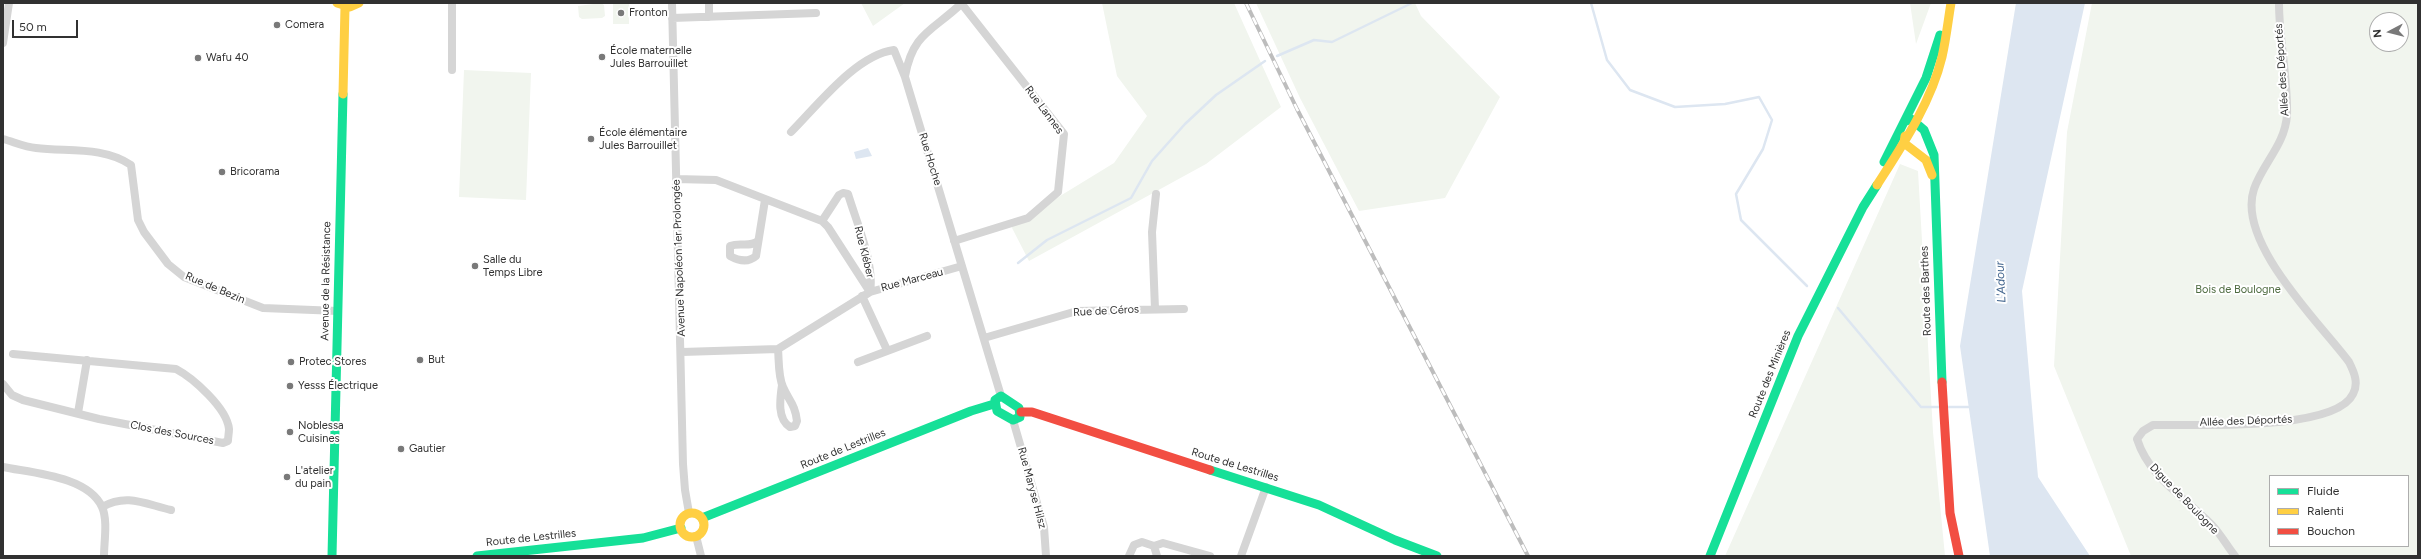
<!DOCTYPE html>
<meta charset="utf-8">
<style>
body{margin:0}
#map{position:relative;width:2421px;height:559px;overflow:hidden;background:#fff;font-family:Figtree,sans-serif}
canvas{display:block}
.frame{position:absolute;inset:0;border:4px solid #313131;pointer-events:none}
.legend{position:absolute;left:2269px;top:475px;width:140px;height:72px;box-sizing:border-box;background:#fff;border:1px solid #adadad;margin:0;padding:5px 7px;list-style:none;font-size:12px;color:#313131}
.legend li{display:flex;align-items:center;gap:8px;height:20px}
.legend b{width:20px;border:1px solid #adadad}
.north{position:absolute;left:2369px;top:12px;width:40px;height:40px;box-sizing:border-box;background:#fff;border:1px solid #adadad;border-radius:50%;rotate:263deg;font-size:11px;font-weight:700;line-height:16px;text-align:center;color:#313131}
.north::after{content:'';display:block;margin:auto;width:14px;height:18px;background:#797979;clip-path:polygon(50% 0,100% 100%,50% 72%,0 100%)}
.scale{position:absolute;left:12px;top:20px;width:66px;height:18px;box-sizing:border-box;border:2px solid #313131;border-top:0;padding-left:5px;font-size:12px;line-height:14px;white-space:nowrap;color:#313131;-webkit-text-stroke:3px #fff;paint-order:stroke}
</style>
<div id="map">
<canvas width="2421" height="559"></canvas>
<div class="frame"></div>
<ul class="legend">
<li><b style="height:5px;background:#16e098"></b>Fluide</li>
<li><b style="height:5px;background:#ffcf43"></b>Ralenti</li>
<li><b style="height:5px;background:#f24e42"></b>Bouchon</li>
</ul>
<div class="north">N</div>
<div class="scale">50 m</div>
</div>
<script>
const ctx = document.querySelector('canvas').getContext('2d');
ctx.lineJoin = 'round';
function fill(path, color) { ctx.fillStyle = color; ctx.fill(path, 'evenodd'); }
function strokePath(path, color, width, dash) { ctx.strokeStyle = color; ctx.lineWidth = width; ctx.lineCap = dash ? 'butt' : 'round'; ctx.setLineDash(dash || []); ctx.stroke(path); }
function write(font, color, halo, rows, align = 'center') {
  ctx.font = font + ' Figtree,sans-serif'; ctx.lineWidth = 4; ctx.setLineDash([]); ctx.textBaseline = 'middle'; ctx.strokeStyle = halo; ctx.fillStyle = color; for (const [text, x, y, turn = 0] of rows) {
    ctx.save(); ctx.translate(x, y); ctx.rotate((+turn || 0) * Math.PI / 180); ctx.textAlign = isNaN(turn) ? turn : align; if (halo) ctx.strokeText(text, 0, 0); ctx.fillText(text, 0, 0); ctx.restore();
  }
}
fill(new Path2D(`
 M 601,3 L 604,5 L 605,16 L 602,18 L 582,19 L 579,17 L 578,6 Z
 M 613,3 L 629,3 L 629,24 L 613,24 Z
 M 861,3 L 905,3 L 873,26 Z
 M 1102,3 L 1234,3 L 1281,107 L 1206,164 L 1029,261 L 1011,226 L 1114,163 L 1147,116 L 1117,76 Z
 M 1256,3 L 1415,3 L 1421,16 L 1500,97 L 1445,198 L 1359,211 L 1300,98 Z
 M 1910,3 L 1931,3 L 1916,44 Z
 M 2092,3 L 2418,3 L 2418,556 L 2131,556 L 2054,366 L 2067,132 ZM 2377,20 L 2401,20 L 2401,44 L 2377,44 ZM 2270,476 L 2408,476 L 2408,546 L 2270,546 Z
 M 464,70 L 531,73 L 526,200 L 459,197 Z
 M 1900,164 L 1918,171 L 1933,432 L 1945,556 L 1725,556 Z`), '#f1f5ee');
fill(new Path2D(`
 M 2016,3 L 2085,3 L 2022,291 L 2038,477 L 2090,556 L 1990,556 L 1960,346 Z
 M 868,148 L 872,156 L 856,159 L 854,152 Z`), '#dde6f1');
strokePath(new Path2D(`
 M 1591,3 L 1607,60 L 1630,90 L 1675,107 L 1725,104 L 1759,97 L 1772,120 L 1763,149 L 1736,194 L 1741,220 L 1807,286
 M 1277,56 L 1314,40 L 1332,42 L 1412,3
 M 1018,263 L 1047,240 L 1131,198 L 1152,161 L 1185,124 L 1216,95 L 1265,61
 M 1838,308 L 1921,407 L 1939,407
 M 1946,407 L 1970,407`), '#dde6f1', 2.5);
strokePath(new Path2D(`
 M 672,3 L 683,464 L 685,490 L 689,513
 M 709,3 L 709,17
 M 672,18 L 816,13
 M 3,43 L 9,3
 M 452,70 L 452,3
 M 905,76 C 913,32 933,31 962,3
 M 791,132 C 818,105 856,55 894,50 L 905,77 L 1001,396
 M 3,139 C 14,142 25,147 36,148 C 67,152 103,146 131,165 L 138,220 L 144,232 L 168,264 L 184,277 L 263,308 L 338,311
 M 676,179 L 716,180 L 822,221 L 828,227 L 870,292 C 875,264 856,221 848,194 L 843,193 L 839,195 L 822,221
 M 758,241 C 749,248 741,242 730,246 L 730,256 C 739,261 748,263 756,256 L 765,200
 M 954,241 L 1028,218 L 1058,192 L 1064,134 L 961,3
 M 862,296 L 887,350
 M 1155,309 L 1152,232 L 1156,194
 M 984,338 L 1077,311 L 1184,309
 M 778,349 C 779,360 778,376 783,387 C 789,401 795,404 797,421 L 795,426 L 790,427 C 777,419 780,399 782,385
 M 682,352 L 778,349 L 870,292 L 962,266
 M 858,362 L 927,336
 M 3,384 L 12,395 L 23,400 L 99,419 L 223,443 L 228,441 C 228,437 229,433 229,429 C 227,408 193,378 176,369 L 13,354
 M 78,413 L 87,360
 M 1013,420 L 1044,527 L 1046,556
 M 3,467 C 32,473 88,476 102,507 C 108,520 104,542 104,556
 M 102,507 C 127,493 145,504 171,510
 M 696,536 L 701,556
 M 1154,546 L 1163,543 L 1210,556
 M 1129,556 L 1134,545 L 1142,542 L 1154,546 L 1157,556
 M 1241,556 L 1266,487
 M 2235,556 C 2227,546 2220,533 2211,524 C 2184,497 2149,477 2137,439 L 2143,431 L 2153,425 C 2192,424 2335,432 2353,394 C 2359,383 2354,372 2349,362 C 2320,323 2236,242 2254,189 C 2263,163 2285,145 2287,115 C 2288,78 2279,40 2279,3`), '#d5d5d5', 8);
strokePath(new Path2D(`
 M 1906,121 L 1911,119 L 1924,130 L 1934,155 L 1942,382
 M 1884,162 L 1926,78 L 1940,35
 M 1001,396 L 1019,408 L 1020,417 L 1013,420 L 997,411 L 995,400 Z
 M 1210,470 L 1319,505 L 1395,540 L 1437,556
 M 702,518 L 971,411 L 994,404
 M 332,556 L 343,94
 M 477,556 L 643,538 L 681,528
 M 1710,556 L 1798,336 L 1863,207 L 1877,185`), '#16e098', 9);
strokePath(new Path2D(`
 M 337,3 L 350,7 L 359,3
 M 343,94 L 345,7
 M 1905,136 L 1904,143 L 1926,160 L 1932,175
 M 1877,185 C 1902,146 1931,103 1942,57 C 1946,40 1948,21 1951,3
 M680 525a12 12 0 1 1 24 0a12 12 0 1 1-24 0Z`), '#ffcf43', 9);
strokePath(new Path2D(`
 M 1942,382 L 1950,513 L 1959,556
 M 1021,412 L 1032,412 L 1210,470`), '#f24e42', 9);
const rail = new Path2D(`
 M 1246,3 L 1297,109 L 1528,556`);
strokePath(rail, '#bdbdbd', 4);
strokePath(rail, '#fff', 2.5, [8]);
for (const [x, y, r, color] of [
 [621,13,4,"#797979"],
 [277,25,4,"#797979"],
 [602,57,4,"#797979"],
 [198,58,4,"#797979"],
 [591,139,4,"#797979"],
 [222,172,4,"#797979"],
 [475,266,4,"#797979"],
 [420,360,4,"#797979"],
 [291,362,4,"#797979"],
 [290,386,4,"#797979"],
 [290,432,4,"#797979"],
 [401,449,4,"#797979"],
 [287,477,4,"#797979"]
]) { const dot = new Path2D(); dot.arc(x, y, r, 0, 2 * Math.PI); ctx.fillStyle = color; ctx.fill(dot); strokePath(dot, '#fff', 1.5); }
write('11px', '#313131', '#fff', [
 ["Fronton",629,13],
 ["Comera",285,25],
 ["École maternelle",610,51],
 ["Jules Barrouillet",610,64],
 ["Wafu 40",206,58],
 ["École élémentaire",599,133],
 ["Jules Barrouillet",599,146],
 ["Bricorama",230,172],
 ["Salle du",483,260],
 ["Temps Libre",483,273],
 ["But",428,360],
 ["Protec Stores",299,362],
 ["Yesss Électrique",298,386],
 ["Noblessa",298,426],
 ["Cuisines",298,439],
 ["Gautier",409,449],
 ["L'atelier",295,471],
 ["du pain",295,484]
], 'left');
write('11px', '#313131', '#fff', [
 ["Allée des Déportés",2282,70,-94],
 ["Rue Lannes",1044,110,53],
 ["Rue Hoche",930,159,73],
 ["Rue Kléber",864,252,76],
 ["Avenue Napoléon 1er Prolongée",679,258,-92],
 ["Rue Marceau",912,280,-15],
 ["Avenue de la Résistance",326,281,-89],
 ["Rue de Bezin",215,288,23],
 ["Route des Barthes",1926,291,-92],
 ["Rue de Céros",1106,311,-3],
 ["Route des Minières",1770,374,-68],
 ["Allée des Déportés",2246,421,-2],
 ["Clos des Sources",172,433,11],
 ["Route de Lestrilles",843,449,-22],
 ["Route de Lestrilles",1235,465,17],
 ["Rue Maryse Hilsz",1032,488,75],
 ["Digue de Boulogne",2184,499,46],
 ["Route de Lestrilles",531,538,-6]
]);
write('11px', '#4e6b40', '#fff', [
 ["Bois de Boulogne",2238,290]
]);
write('italic 12px', '#43668f', '#fff', [
 ["L'Adour",2001,282,-93]
]);
</script>
